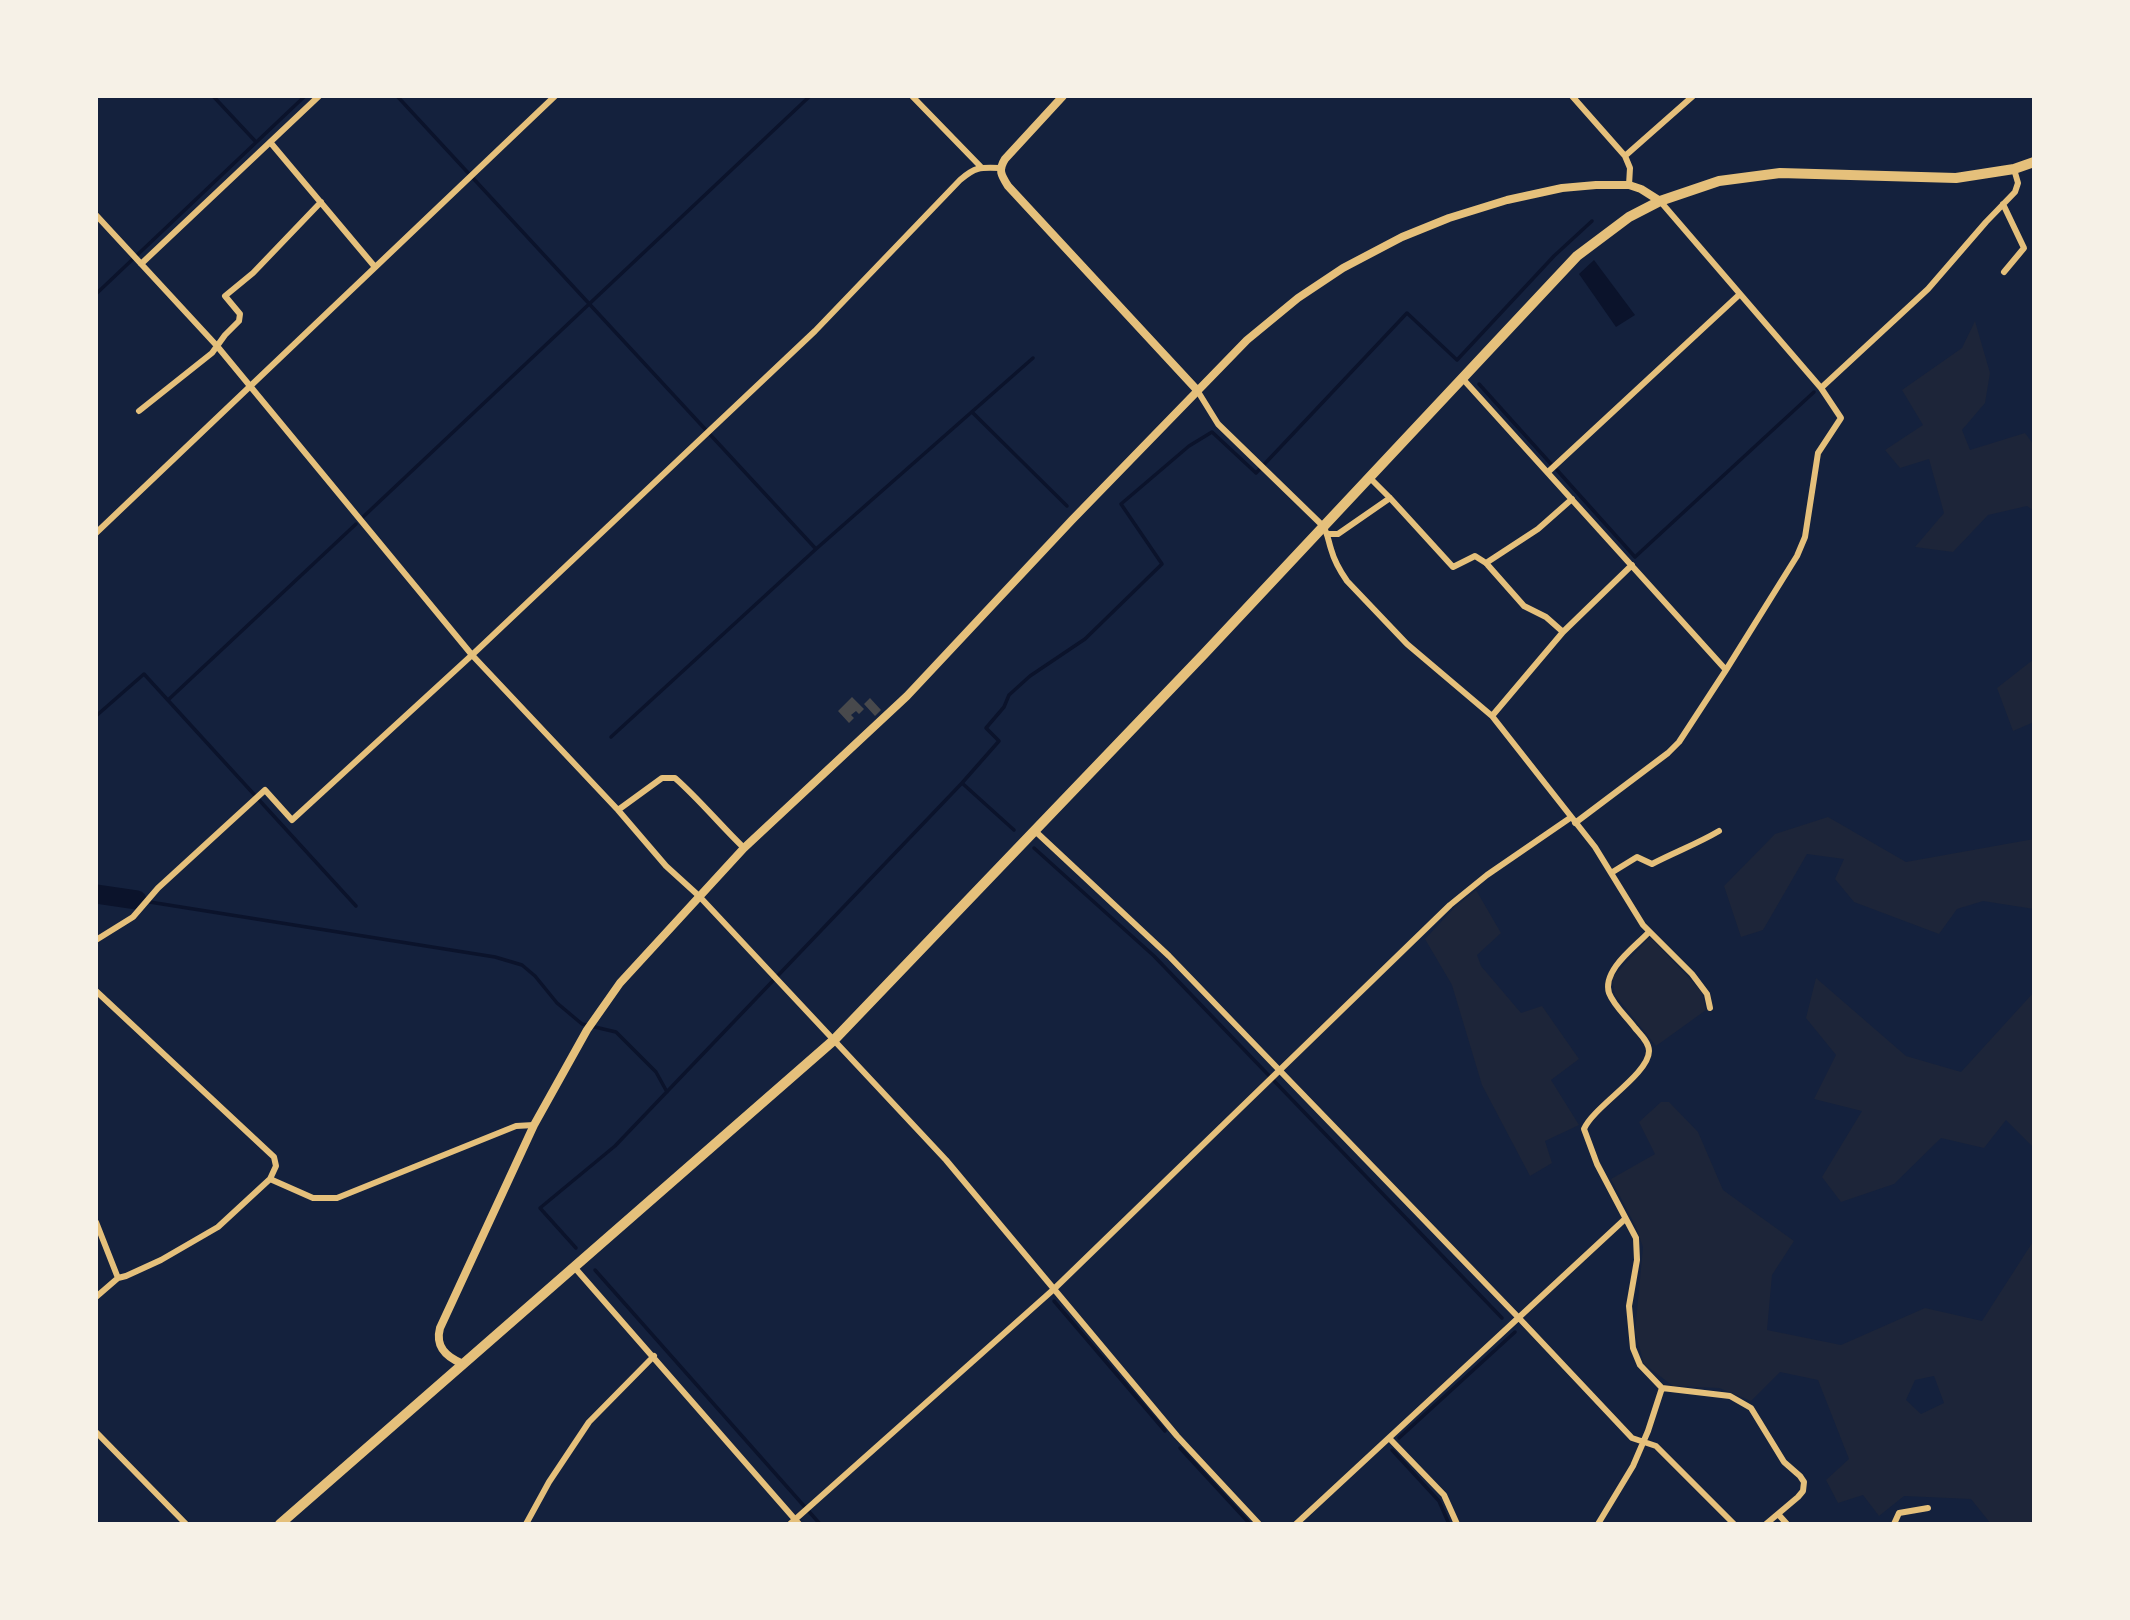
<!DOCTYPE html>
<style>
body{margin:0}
#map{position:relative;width:2130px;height:1620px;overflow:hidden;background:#14213d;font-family:"Work Sans",sans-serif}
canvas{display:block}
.frame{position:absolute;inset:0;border:98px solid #f6f1e7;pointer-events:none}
</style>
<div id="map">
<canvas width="2130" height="1620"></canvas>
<div class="frame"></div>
</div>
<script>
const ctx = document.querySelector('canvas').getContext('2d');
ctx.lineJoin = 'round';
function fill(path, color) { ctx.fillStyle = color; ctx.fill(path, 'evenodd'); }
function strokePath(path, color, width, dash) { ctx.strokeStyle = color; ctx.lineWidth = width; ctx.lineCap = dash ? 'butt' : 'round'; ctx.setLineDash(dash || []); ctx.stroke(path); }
fill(new Path2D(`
 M 1975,321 L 1990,373 L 1985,403 L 1962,430 L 1970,450 L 2025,433 L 2034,445 L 2034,511 L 2027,506 L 1988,515 L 1953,552 L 1915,547 L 1944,513 L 1929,459 L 1900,468 L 1885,450 L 1923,425 L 1902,390 L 1962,348 Z
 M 2034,659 L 2034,722 L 2013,731 L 1997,688 Z
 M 1828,817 L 1906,862 L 2034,839 L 2034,909 L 1983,901 L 1957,909 L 1939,934 L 1854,902 L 1835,879 L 1844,859 L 1807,854 L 1763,930 L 1741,937 L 1724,886 L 1775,834 Z
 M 1476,890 L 1501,933 L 1477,955 L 1481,966 L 1521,1013 L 1542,1006 L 1579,1059 L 1551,1080 L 1579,1125 L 1545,1141 L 1552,1163 L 1530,1176 L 1482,1085 L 1452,985 L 1425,939 L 1455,907 Z
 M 1650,937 L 1702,992 L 1706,1010 L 1656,1046 L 1615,995 L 1612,978 Z
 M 1816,978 L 1906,1056 L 1961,1072 L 2034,992 L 2034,1148 L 2006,1120 L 1984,1148 L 1941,1138 L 1894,1184 L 1841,1202 L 1822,1177 L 1862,1111 L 1814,1099 L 1836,1055 L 1806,1018 Z
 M 1661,1102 L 1669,1102 L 1698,1132 L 1723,1190 L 1794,1241 L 1772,1275 L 1767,1330 L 1841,1345 L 1925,1308 L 1982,1321 L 2034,1240 L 2034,1524 L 1991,1524 L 1971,1499 L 1904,1496 L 1879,1516 L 1863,1495 L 1838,1503 L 1826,1480 L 1849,1459 L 1818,1380 L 1780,1372 L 1751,1401 L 1719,1388 L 1673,1386 L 1644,1364 L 1635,1332 L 1643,1247 L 1636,1227 L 1611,1179 L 1655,1154 L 1639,1122 ZM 1934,1376 L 1944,1403 L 1921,1414 L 1906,1400 L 1915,1380 Z`), '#1d2539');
fill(new Path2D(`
 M 1594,260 L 1635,315 L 1616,327 L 1579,274 Z`), '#0b132b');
strokePath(new Path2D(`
 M 213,96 L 256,142
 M 397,96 L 816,549
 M 96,294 L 305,96
 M 1479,384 L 1551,464
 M 972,412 L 1067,506
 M 1557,470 L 1635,557 L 1814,392
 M 363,517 L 810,96
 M 168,700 L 356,524
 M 96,716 L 144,674 L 356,906
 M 611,737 L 816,549 L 1033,358
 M 962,783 L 1014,830
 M 1034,848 L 1154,956 L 1502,1318
 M 137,900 L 495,957 L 522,965 L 535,976 L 557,1003 L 582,1024 L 616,1032 L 656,1072 L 667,1092
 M 576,1248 L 540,1208 L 615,1146 L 962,783 L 999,741 L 986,728 L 1004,707 L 1009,695 L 1030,676 L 1085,639 L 1162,564 L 1121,504 L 1189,446 L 1212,432 L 1256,473 L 1407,313 L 1457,360 L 1554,256 L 1592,221
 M 595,1270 L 820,1524
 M 1054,1301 L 1165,1431
 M 1399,1438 L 1515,1332
 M 1180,1448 L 1250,1524
 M 1392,1450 L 1439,1501 L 1449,1524`), '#0b132b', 3.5);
strokePath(new Path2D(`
 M 96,894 L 137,900`), '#0b132b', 19);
fill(new Path2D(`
 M 852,697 L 864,709 L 859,714 L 856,711 L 851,715 L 854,718 L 849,723 L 838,711 Z
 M 870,698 L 881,710 L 875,716 L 864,704 Z`), '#48494c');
strokePath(new Path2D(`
 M 912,96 L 981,167
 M 1572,96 L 1625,156 L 1630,168 L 1629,185
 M 270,142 L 375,267
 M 1625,156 L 1693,96
 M 2003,204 L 2024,248 L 2004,272
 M 96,215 L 217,346 L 472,655 L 618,810 L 666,866 L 699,896 L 946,1160 L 1177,1436 L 1259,1524
 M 141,264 L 319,96
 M 1462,378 L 1726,670
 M 1821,388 L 1928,289 L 1986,222 L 2015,192 L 2018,183 L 2014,169
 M 1197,390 L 1218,424 L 1323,526 C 1328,534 1328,540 1331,549 C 1334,560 1340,571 1347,581 L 1407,644 L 1492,716 L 1595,847 L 1643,925 L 1692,974 L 1707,994 L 1710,1008
 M 139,411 L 212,353 L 225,335 L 239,321 L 240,314 L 225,296 L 253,273 L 321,202
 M 1548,472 L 1740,294
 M 1369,477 L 1390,498 L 1453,567 L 1475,556 L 1486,563 L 1524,606 L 1546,617 L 1563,632
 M 96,533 L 555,96
 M 1328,534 L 1338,534 L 1390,498
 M 1486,563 L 1538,529 L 1572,499
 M 1492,716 L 1563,632 L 1632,565
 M 618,810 L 662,778 L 675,778 C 700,800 720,825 744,848
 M 1575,823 L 1668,753 L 1679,742 L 1726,670 L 1797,556 L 1805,537 L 1818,453 L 1841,418 L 1821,388 L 1660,201
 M 1034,830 L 1169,956 L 1518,1317 L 1632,1438 L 1656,1446 L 1734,1524
 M 1611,873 L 1637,857 L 1652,864 C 1675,852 1697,844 1719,831
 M 1649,932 C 1635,947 1602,970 1609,993 C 1614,1006 1627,1017 1635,1028 C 1640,1034 1649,1042 1649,1051 C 1649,1074 1593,1107 1584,1129 L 1597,1164 L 1636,1238 L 1637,1260 L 1629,1306 L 1633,1348 L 1640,1365 L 1662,1388 L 1730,1396 L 1751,1408 L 1784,1462 L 1800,1476 L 1804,1482 L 1803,1491 L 1798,1497 L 1766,1524
 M 96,940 L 133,917 L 158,888 L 265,790 L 292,820 L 472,655 L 815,331 L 960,180 C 975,167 980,167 1000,168
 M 96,991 L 274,1157 L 276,1166 L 270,1179
 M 96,1222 L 118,1278
 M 575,1268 L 799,1524
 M 96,1297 L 118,1278 L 126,1276 L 161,1260 L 218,1227 L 270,1179 L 313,1198 L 337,1198 L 516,1126 L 534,1125
 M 96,1432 L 186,1524
 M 1389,1438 L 1444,1495 L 1457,1524
 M 1778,1514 L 1787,1524
 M 526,1524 L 549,1482 L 589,1422 L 654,1356
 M 790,1524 L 1054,1289 L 1450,905 L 1487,875 L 1570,818
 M 1296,1524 L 1625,1219
 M 1598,1524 L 1633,1466 L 1648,1431 L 1662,1388
 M 1894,1524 L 1899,1513 L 1928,1508`), '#e5c07b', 6);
strokePath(new Path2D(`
 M 1063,96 L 1005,159 C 998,170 1001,175 1008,186 L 1197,390
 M 463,1364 C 446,1357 435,1347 440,1328 L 534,1125 L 587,1030 L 620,983 L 744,848 L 907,696 L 1072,520 L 1247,340 L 1298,298 L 1343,268 L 1402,237 L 1449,218 L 1507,200 L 1562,188 L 1596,185 L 1629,185 L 1641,189 L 1660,201`), '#e5c07b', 8);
strokePath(new Path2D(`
 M 280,1524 L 834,1040 L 1203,655 L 1577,256 L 1629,217 L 1660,201 L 1719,181 L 1780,173 L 1956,178 L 2014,169 L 2034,162`), '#e5c07b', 10);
</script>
